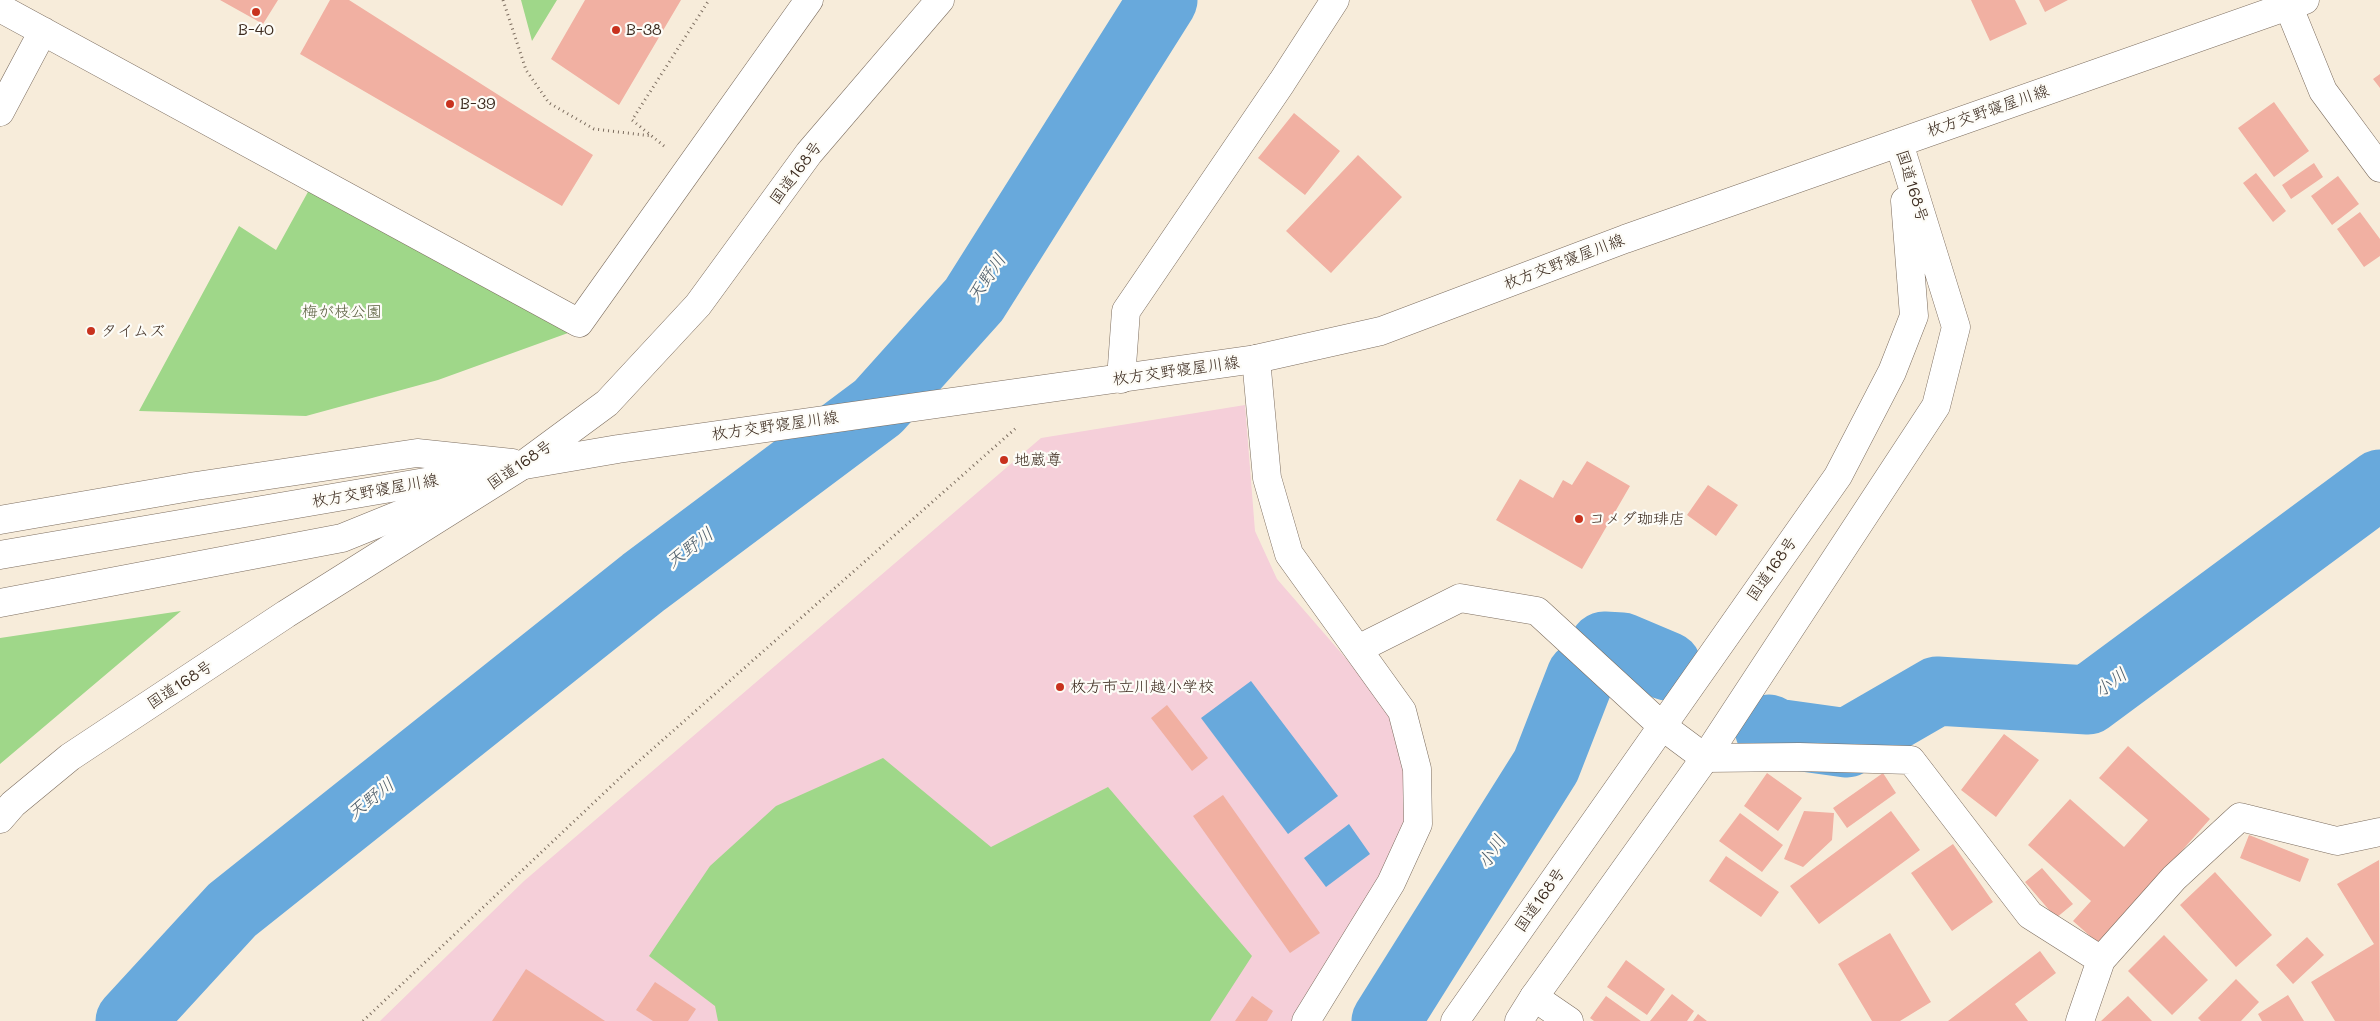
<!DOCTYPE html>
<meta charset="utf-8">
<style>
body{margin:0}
canvas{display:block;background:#f7ecda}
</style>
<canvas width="2380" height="1021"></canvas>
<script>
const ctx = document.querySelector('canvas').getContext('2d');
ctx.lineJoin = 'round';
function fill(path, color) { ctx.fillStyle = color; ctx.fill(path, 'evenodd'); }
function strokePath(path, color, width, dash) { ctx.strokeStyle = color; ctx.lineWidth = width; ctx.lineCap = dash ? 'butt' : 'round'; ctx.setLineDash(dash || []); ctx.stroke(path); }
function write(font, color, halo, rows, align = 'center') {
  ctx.font = font + ' Mali,"Klee One",sans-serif'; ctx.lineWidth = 4.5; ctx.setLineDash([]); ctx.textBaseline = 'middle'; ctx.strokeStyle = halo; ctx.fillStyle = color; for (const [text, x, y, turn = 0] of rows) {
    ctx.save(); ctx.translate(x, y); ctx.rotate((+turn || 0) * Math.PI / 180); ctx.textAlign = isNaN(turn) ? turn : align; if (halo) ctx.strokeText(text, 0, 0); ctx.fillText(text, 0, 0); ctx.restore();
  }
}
fill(new Path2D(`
 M 1245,405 L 1255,531 L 1277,579 L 1395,715 L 1410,818 L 1384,876 L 1293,1021 L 380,1021 L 524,881 L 1041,438 Z`), '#f5cfd9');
fill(new Path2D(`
 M 521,0 L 557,0 L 532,41 Z
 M 309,190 L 568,333 L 438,380 L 306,416 L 139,411 L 239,226 L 276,250 Z
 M 181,611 L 0,764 L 0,638 Z
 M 883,758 L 991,847 L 1108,787 L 1252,956 L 1210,1021 L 718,1021 L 715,1006 L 649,956 L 710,866 L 776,806 Z`), '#9fd789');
fill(new Path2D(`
 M 1251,681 L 1338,796 L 1288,834 L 1201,718 Z
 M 1349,824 L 1370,854 L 1326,887 L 1304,858 Z`), '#68a9dc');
strokePath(new Path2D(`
 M 1604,646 L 1622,647 L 1667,666
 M 1769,729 L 1775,733 L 1847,743 L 1937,691 L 2088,700 L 2380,484
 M 130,1021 L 232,910 L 644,582 L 878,407 L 974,300 L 1163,0
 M 1386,1021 L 1546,766 L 1581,676`), '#68a9dc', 69);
fill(new Path2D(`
 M 220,0 L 278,0 L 263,24 Z
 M 330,0 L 349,0 L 593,155 L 562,206 L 300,54 Z
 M 585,0 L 681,0 L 619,105 L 551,59 Z
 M 1971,0 L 2015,0 L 2027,24 L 1990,41 Z
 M 2039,0 L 2068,0 L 2045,12 Z
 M 2380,74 L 2380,88 L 2373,79 Z
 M 2274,102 L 2309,151 L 2274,177 L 2238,128 Z
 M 1294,113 L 1340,151 L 1305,195 L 1258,158 Z
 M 1358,155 L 1402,197 L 1331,273 L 1286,231 Z
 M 2314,163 L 2323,177 L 2291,199 L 2282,185 Z
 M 2256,173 L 2286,211 L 2273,222 L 2243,183 Z
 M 2338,176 L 2359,204 L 2332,225 L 2311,196 Z
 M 2360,212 L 2380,239 L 2380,256 L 2364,267 L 2337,229 Z
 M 1587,461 L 1630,486 L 1582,569 L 1496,520 L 1520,479 L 1553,498 L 1563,480 L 1572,485 Z
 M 1708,485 L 1738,505 L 1716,536 L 1687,515 Z
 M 1167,705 L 1208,758 L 1192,771 L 1151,718 Z
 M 2004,734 L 2039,760 L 1996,817 L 1961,790 Z
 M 2128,746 L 2210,819 L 2099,944 L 2073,921 L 2091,901 L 2028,845 L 2070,799 L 2124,847 L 2148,820 L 2099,778 Z
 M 1767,773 L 1802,798 L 1778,831 L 1744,806 Z
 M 1883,773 L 1896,793 L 1847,828 L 1833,808 Z
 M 1223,795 L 1320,933 L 1290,953 L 1193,816 Z
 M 1804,811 L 1834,813 L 1832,840 L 1803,867 L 1784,859 Z
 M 1891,811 L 1920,850 L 1819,924 L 1790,886 Z
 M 1740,813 L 1783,845 L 1762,872 L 1719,841 Z
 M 2249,835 L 2309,859 L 2300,882 L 2240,858 Z
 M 1953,844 L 1993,902 L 1952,931 L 1911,873 Z
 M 1726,856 L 1779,892 L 1761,917 L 1709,881 Z
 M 2379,860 L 2380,1021 L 2335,1021 L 2311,982 L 2374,944 L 2337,884 Z
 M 2042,868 L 2073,904 L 2056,918 L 2025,882 Z
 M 2215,872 L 2272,935 L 2236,967 L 2180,905 Z
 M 1890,933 L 1931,1002 L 1900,1021 L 1872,1021 L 1838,964 Z
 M 2164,935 L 2208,980 L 2172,1015 L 2128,971 Z
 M 2307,937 L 2324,955 L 2293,984 L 2276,965 Z
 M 2040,951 L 2056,973 L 2015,1004 L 2028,1021 L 1948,1021 Z
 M 1626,960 L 1665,989 L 1647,1015 L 1607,987 Z
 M 526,969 L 605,1021 L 492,1021 Z
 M 2236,979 L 2259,1002 L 2241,1021 L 2201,1021 L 2198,1018 Z
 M 655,982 L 696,1009 L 688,1021 L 653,1021 L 636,1010 Z
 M 1672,994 L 1694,1011 L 1687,1021 L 1650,1021 Z
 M 2288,995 L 2304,1021 L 2262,1021 L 2258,1014 Z
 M 1252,996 L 1273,1011 L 1267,1021 L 1235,1021 Z
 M 1606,996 L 1641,1021 L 1594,1021 L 1590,1018 Z
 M 2128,996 L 2152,1021 L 2101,1021 Z
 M 1698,1014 L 1707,1021 L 1693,1021 Z`), '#f1b0a2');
const minor = new Path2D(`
 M 0,8 L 579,323 L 809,0
 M 0,112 L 43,31
 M 1256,359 L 1267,478 L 1289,554 L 1402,711 L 1417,769 L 1418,824 L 1391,883 L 1306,1021
 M 1121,379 L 1126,311 L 1282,82 L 1335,0
 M 0,520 L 196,486 L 417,453 L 512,463
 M 0,603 L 342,538 L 485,480
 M 1358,649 L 1460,598 L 1537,611 L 1662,726 L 1705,758 L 1799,757 L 1911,760 L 2030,915 L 2101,960 L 2174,878 L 2240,817 L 2337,841 L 2380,832
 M 1534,997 L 1569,1021
 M 2080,1021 L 2101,960`);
const tertiary = new Path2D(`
 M 2288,5 L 2323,91 L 2380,168`);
const primary = new Path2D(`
 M 0,555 L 618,449 L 1256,359 L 1381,331 L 1625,239 L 2305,0`);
const trunk = new Path2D(`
 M 2287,0 L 2288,5
 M 0,819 L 13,804 L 70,757 L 286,614 L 523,465 L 607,403 L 698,305 L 809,153 L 940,0
 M 1455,1021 L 1838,476 L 1892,372 L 1914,316 L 1905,201
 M 1519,1021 L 1534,997 L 1705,758 L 1936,406 L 1956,327 L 1899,143`);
strokePath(minor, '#7d6e60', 29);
strokePath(tertiary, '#7d6e60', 29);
strokePath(primary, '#7d6e60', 29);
strokePath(trunk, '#7d6e60', 29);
strokePath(new Path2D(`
 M 503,0 L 526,70 L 549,103 L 594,129 L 652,136
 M 664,146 L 632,120 L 709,0
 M 363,1021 L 622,776 L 1016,428`), '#7d6e60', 3, [1, 4]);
strokePath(minor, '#fff', 28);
strokePath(tertiary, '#fff', 28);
strokePath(primary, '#fff', 28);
strokePath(trunk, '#fff', 28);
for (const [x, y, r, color] of [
 [256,12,5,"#c8321e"],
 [616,30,5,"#c8321e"],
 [450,104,5,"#c8321e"],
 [91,331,5,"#c8321e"],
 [1004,460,5,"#c8321e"],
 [1579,519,5,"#c8321e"],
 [1060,687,5,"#c8321e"]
]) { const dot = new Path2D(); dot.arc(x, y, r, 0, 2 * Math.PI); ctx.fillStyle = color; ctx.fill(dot); strokePath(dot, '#fdfcf7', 2); }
write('16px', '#3b2a1e', '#fdfcf7', [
 ["B-40",256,30,"center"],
 ["B-38",626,30],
 ["B-39",460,104],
 ["タイムズ",101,331],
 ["地蔵尊",1014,460],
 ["コメダ珈琲店",1589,519],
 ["枚方市立川越小学校",1070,687]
], 'left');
write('16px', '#3b2a1e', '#fdfcf7', [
 ["枚方交野寝屋川線",1988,111,-19],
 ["国道168号",796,173,-53],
 ["国道168号",1912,186,73],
 ["枚方交野寝屋川線",1564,262,-21],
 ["枚方交野寝屋川線",1176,371,-8],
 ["枚方交野寝屋川線",775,426,-8],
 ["国道168号",520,465,-34],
 ["枚方交野寝屋川線",375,491,-10],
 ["国道168号",1772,569,-55],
 ["国道168号",180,685,-33],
 ["国道168号",1540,900,-55]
]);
write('16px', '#595e3e', '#fdfcf7', [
 ["梅が枝公園",342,312]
]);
write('italic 18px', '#4d5d6a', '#fdfcf7', [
 ["天野川",987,278,-56],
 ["天野川",690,548,-37],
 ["小川",2111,683,-37],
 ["天野川",371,799,-38],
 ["小川",1492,852,-58]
]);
</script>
